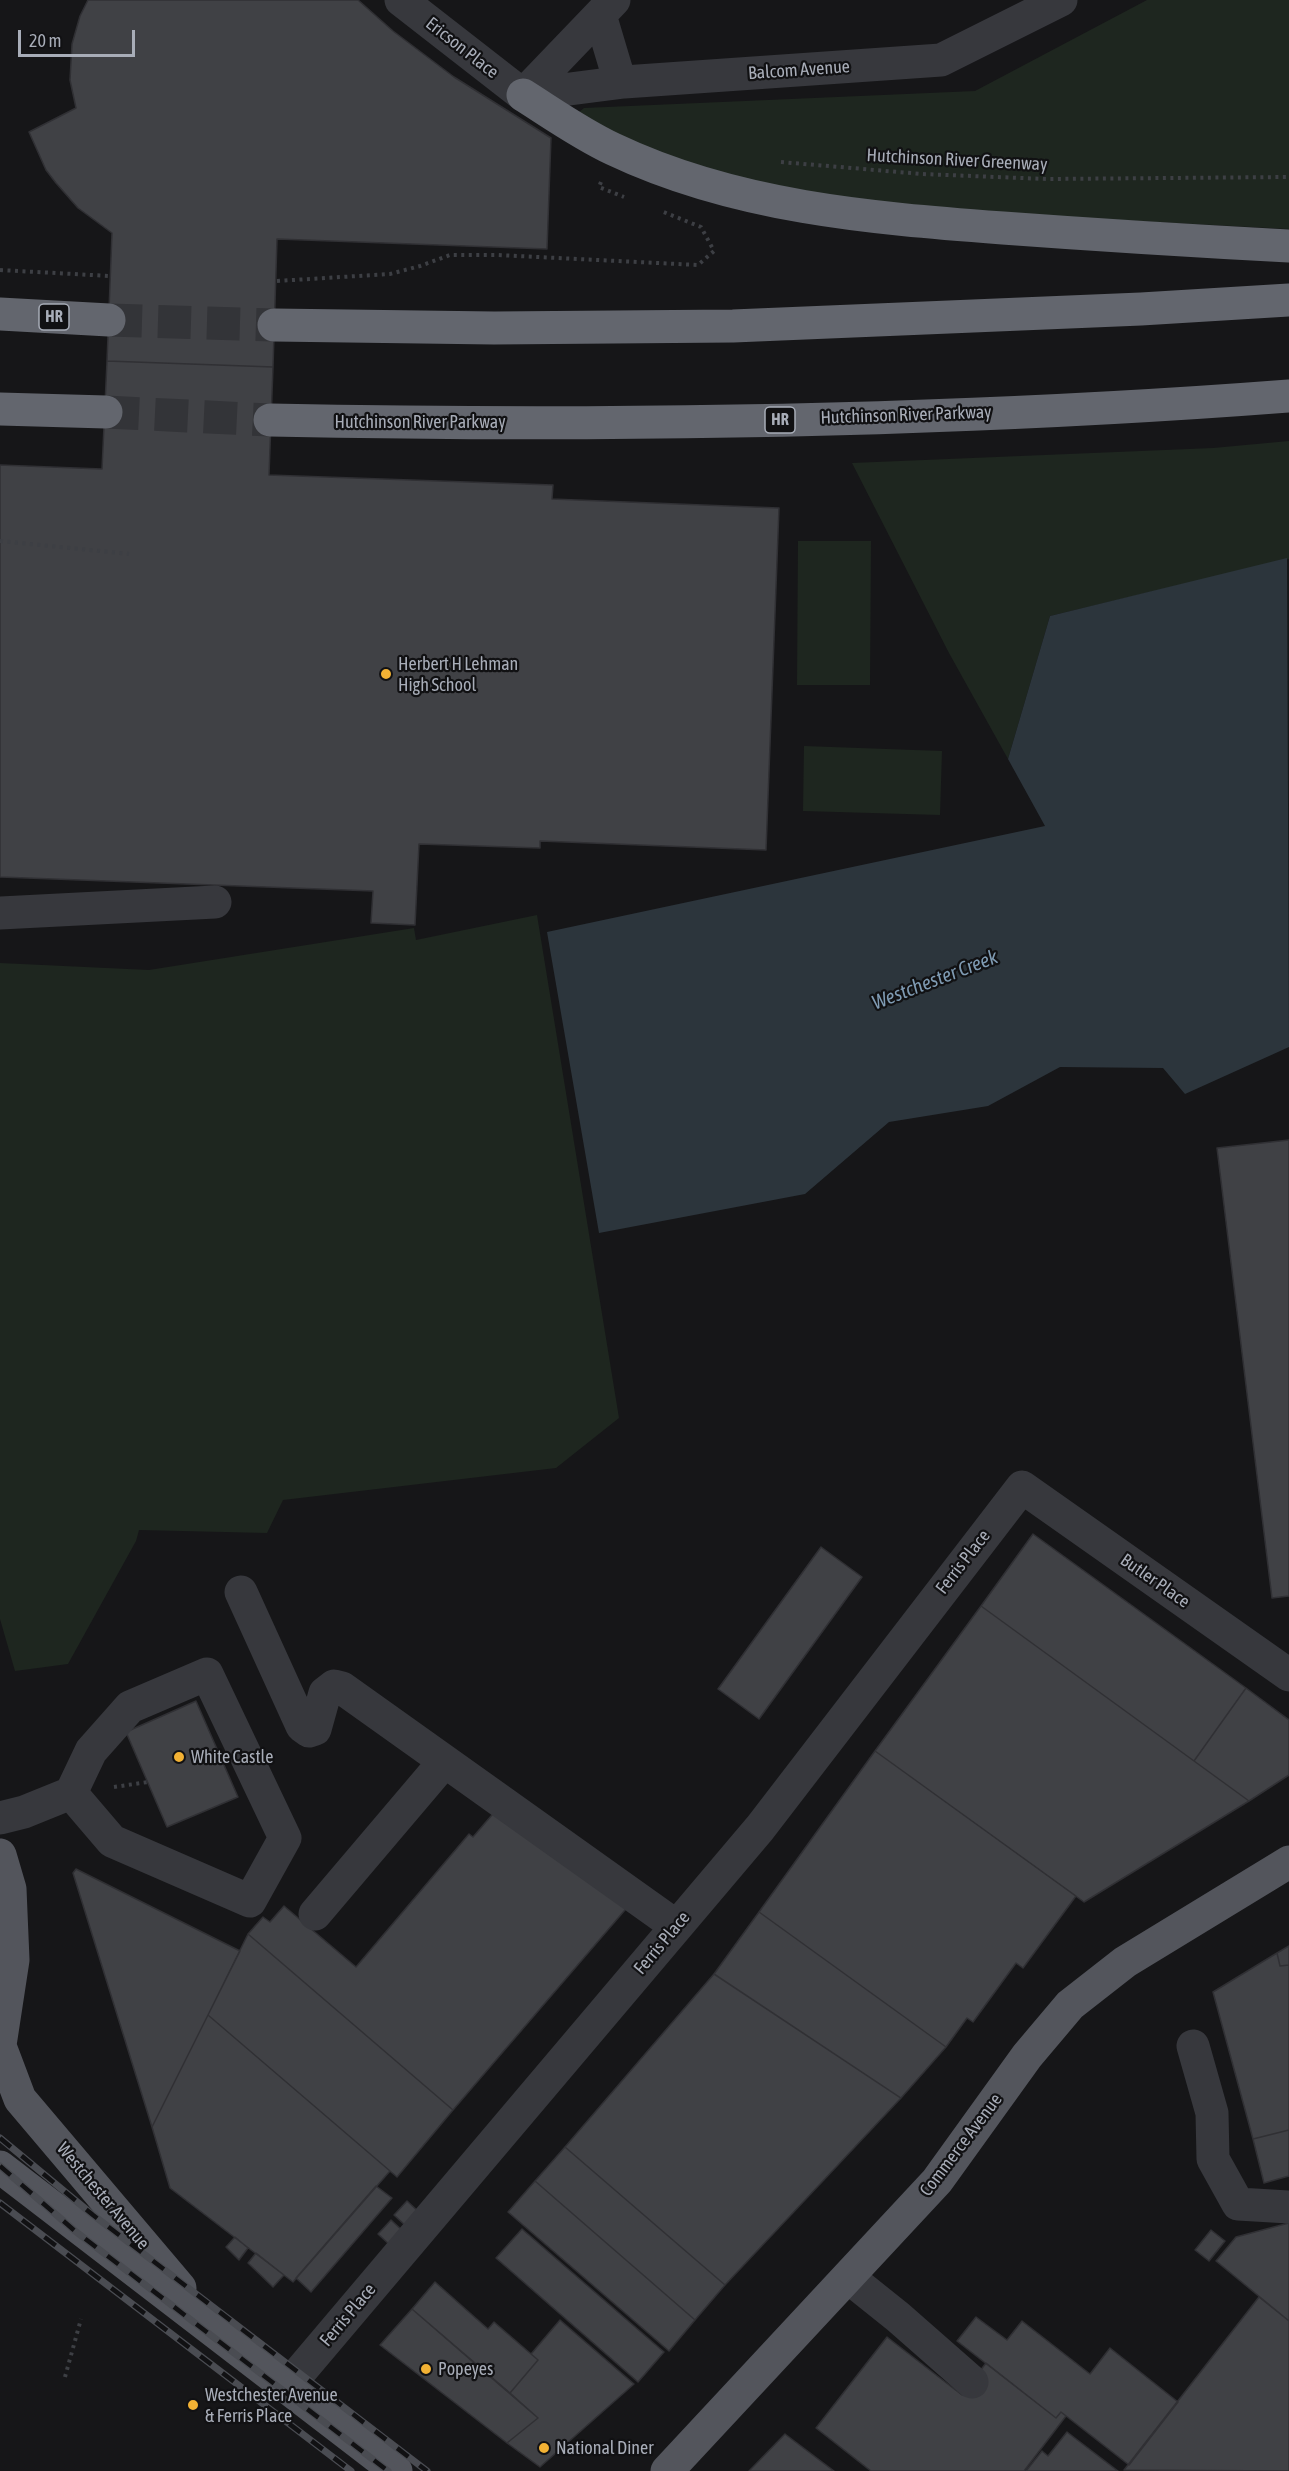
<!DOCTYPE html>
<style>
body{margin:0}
#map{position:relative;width:1289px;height:2471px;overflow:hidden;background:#161618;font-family:"Asap Condensed",sans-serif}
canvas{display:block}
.scale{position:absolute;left:18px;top:30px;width:117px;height:27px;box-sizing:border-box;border:3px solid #a8adb8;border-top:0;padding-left:8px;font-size:18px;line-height:21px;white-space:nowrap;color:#a8adb8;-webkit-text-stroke:4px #111113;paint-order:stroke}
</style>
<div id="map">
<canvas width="1289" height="2471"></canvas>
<div class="scale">20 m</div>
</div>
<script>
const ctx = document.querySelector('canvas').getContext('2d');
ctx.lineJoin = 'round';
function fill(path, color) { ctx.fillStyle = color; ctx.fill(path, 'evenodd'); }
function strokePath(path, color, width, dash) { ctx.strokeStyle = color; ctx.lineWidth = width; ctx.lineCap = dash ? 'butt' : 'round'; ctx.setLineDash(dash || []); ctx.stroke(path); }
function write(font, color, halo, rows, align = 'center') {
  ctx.font = font + ' "Asap Condensed",sans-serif'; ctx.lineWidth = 4.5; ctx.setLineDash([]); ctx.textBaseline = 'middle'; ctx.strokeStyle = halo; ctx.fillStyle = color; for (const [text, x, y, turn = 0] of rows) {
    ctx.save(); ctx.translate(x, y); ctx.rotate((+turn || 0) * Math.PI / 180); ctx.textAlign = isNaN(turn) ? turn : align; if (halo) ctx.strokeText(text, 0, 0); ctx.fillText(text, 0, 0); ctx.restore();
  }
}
fill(new Path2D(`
 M 1147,0 L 1289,0 L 1289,229 L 909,209 L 755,183 L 633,145 L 579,112 L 584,108 L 975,91 Z
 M 1289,441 L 1289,559 L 1050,616 L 1008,759 L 949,653 L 852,463 L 1213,448 Z
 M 798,541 L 871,541 L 870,685 L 797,685 Z
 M 804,746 L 942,751 L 940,815 L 803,811 Z
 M 537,915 L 619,1418 L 556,1468 L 283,1500 L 267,1533 L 139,1530 L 136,1541 L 68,1664 L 15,1671 L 0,1619 L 0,963 L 149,970 L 414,928 L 416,940 Z`), '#1e261f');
fill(new Path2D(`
 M 1287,558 L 1289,1047 L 1185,1094 L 1163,1068 L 1060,1067 L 988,1106 L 889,1122 L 805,1194 L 599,1233 L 547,932 L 1045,826 L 1008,759 L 1050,616 Z`), '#2c353c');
const building = new Path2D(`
 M 88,0 L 358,0 L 393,31 L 454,77 L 551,138 L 547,249 L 277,239 L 273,367 L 107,361 L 112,233 L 78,208 L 56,183 L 46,170 L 29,132 L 76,108 L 70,80 L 72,44 L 80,16 Z
 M 107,361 L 273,367 L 269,475 L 553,485 L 552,499 L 779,508 L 766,850 L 540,841 L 540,848 L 419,844 L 415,925 L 371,923 L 373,891 L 0,877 L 0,465 L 102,469 Z
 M 1289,1140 L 1289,1596 L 1272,1598 L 1217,1148 Z
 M 1033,1534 L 1246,1688 L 1194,1761 L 981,1606 Z
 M 821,1547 L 862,1577 L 759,1719 L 718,1689 Z
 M 981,1606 L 1194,1761 L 1249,1801 L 1084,1902 L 875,1751 Z
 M 1246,1688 L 1289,1720 L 1289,1775 L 1249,1801 L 1194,1761 Z
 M 196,1701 L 238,1797 L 167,1827 L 126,1732 Z
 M 875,1751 L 1076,1896 L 1023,1968 L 1016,1963 L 973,2022 L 967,2018 L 946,2047 L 759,1912 Z
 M 498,1808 L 631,1903 L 453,2110 L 248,1934 L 263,1917 L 270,1922 L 284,1906 L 356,1967 L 469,1834 L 473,1837 Z
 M 76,1869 L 240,1951 L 152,2127 L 73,1873 Z
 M 759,1912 L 946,2047 L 901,2098 L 714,1974 Z
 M 248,1934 L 453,2110 L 397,2177 L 208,2015 Z
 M 1289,1946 L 1289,1965 L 1280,1966 L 1277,1953 Z
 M 1277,1953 L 1280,1966 L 1289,1965 L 1289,2130 L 1253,2139 L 1213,1992 Z
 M 714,1974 L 901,2098 L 725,2285 L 565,2147 Z
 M 208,2015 L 390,2171 L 293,2282 L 170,2188 L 152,2127 Z
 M 1289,2130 L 1289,2176 L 1264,2183 L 1253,2139 Z
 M 565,2147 L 725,2285 L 695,2320 L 535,2181 Z
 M 535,2181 L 695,2320 L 669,2351 L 508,2212 Z
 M 376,2186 L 392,2198 L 311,2292 L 296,2278 Z
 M 407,2201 L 420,2213 L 407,2227 L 394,2215 Z
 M 391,2220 L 404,2232 L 391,2246 L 378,2234 Z
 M 1289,2223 L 1289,2321 L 1216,2261 L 1236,2237 Z
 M 522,2229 L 664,2352 L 638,2382 L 496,2258 Z
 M 1211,2230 L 1225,2241 L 1209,2261 L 1195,2250 Z
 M 235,2237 L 248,2248 L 239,2260 L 226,2247 Z
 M 256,2253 L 284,2275 L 273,2287 L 248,2263 Z
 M 435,2282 L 488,2329 L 494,2322 L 538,2360 L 510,2393 L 412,2309 Z
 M 1259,2297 L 1289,2321 L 1289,2471 L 1124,2470 Z
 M 412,2309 L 480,2368 L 538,2418 L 507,2443 L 380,2345 Z
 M 976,2317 L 1007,2340 L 1022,2321 L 1090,2374 L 1110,2348 L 1178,2402 L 1129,2465 L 1061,2412 L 1056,2418 L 957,2341 Z
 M 560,2320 L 634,2384 L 540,2467 L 507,2443 L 538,2418 L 510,2393 L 538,2360 L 531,2354 Z
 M 887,2337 L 962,2395 L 986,2363 L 1056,2418 L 1061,2412 L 1066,2416 L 1024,2471 L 871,2471 L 816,2428 Z
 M 1067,2432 L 1118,2471 L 1026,2471 L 1042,2451 L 1048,2456 Z
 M 785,2434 L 834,2471 L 749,2471 Z`);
fill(building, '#404145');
strokePath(building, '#303034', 1.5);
strokePath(new Path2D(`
 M 109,320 L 274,325
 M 106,412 L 270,420`), '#333438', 33, [33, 16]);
strokePath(new Path2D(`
 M 781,162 L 922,174 L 1046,179 L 1289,177
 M 601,182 L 599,187 L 624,197
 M 0,270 L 110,276
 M 277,281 L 390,274 L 420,266 L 450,255 L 498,255 L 698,265 L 714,251 L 701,227 L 661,211
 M 0,541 L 129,554
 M 114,1787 L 148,1782
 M 65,2377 L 81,2319`), '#3d3f44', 4, [3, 4.5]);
strokePath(new Path2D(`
 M 401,0 L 523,95
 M 600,15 L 620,82
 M 523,95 L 624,82 L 941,60 L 1061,0
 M 523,95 L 614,0
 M 0,913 L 215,902
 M 241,1592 L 302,1726 L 309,1731 L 315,1729 L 325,1693 L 334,1686 L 342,1688 L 676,1926
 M 0,1818 L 24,1812 L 71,1793 L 91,1751 L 130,1707 L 207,1674 L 285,1838 L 250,1901 L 112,1841 L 71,1793
 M 315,1914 L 444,1762
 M 1193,2046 L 1212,2113 L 1213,2159 L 1238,2204 L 1289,2207
 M 848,2277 L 898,2317 L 972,2382
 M 287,2387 L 760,1828 L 1022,1487 L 1289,1675`), '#37383d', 33);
strokePath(new Path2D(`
 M 0,1855 L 10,1889 L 13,1960 L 0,2045
 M 0,2046 L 20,2099 L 180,2288
 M 0,2167 L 396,2471
 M 667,2471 L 937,2181 L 1027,2056 L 1070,2005 L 1125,1962 L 1289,1862`), '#53555c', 33);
strokePath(new Path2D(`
 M 523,95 C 553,114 581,134 613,149 C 735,207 870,218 1003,228 C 1098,235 1194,241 1289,246
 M 0,314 L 109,320
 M 274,325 L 494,328 L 733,326 L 1141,309 L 1289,300
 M 0,409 L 106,412
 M 270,420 C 610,427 950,422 1289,396`), '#63666e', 33);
const rail = new Path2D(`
 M 0,2138 L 93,2215 L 427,2471
 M 0,2166 L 75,2231 L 388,2471
 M 0,2203 L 351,2471`);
strokePath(rail, '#4a4c52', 7);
strokePath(rail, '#111113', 4.5, [14]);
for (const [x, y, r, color] of [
 [386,674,6,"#f2b134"],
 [179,1757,6,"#f2b134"],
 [426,2369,6,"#f2b134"],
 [193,2405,6,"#f2b134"],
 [544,2448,6,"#f2b134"]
]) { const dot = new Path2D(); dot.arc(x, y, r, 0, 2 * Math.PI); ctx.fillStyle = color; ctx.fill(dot); strokePath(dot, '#111113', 2); }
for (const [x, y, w] of [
 [54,317,30],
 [780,420,30]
]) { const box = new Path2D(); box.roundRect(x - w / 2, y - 13, w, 26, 4.5); ctx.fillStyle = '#111113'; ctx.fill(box); strokePath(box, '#a8adb8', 1.5); }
write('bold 16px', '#a8adb8', null, [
 ["HR",54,317],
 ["HR",780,420]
]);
write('18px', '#a8adb8', '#111113', [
 ["Ericson Place",462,48,38],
 ["Balcom Avenue",799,70,-4],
 ["Hutchinson River Greenway",957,160,3],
 ["Hutchinson River Parkway",906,415,-2],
 ["Hutchinson River Parkway",420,422],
 ["Ferris Place",963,1562,-52],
 ["Butler Place",1155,1581,35],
 ["Ferris Place",662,1943,-50],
 ["Commerce Avenue",961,2145,-53],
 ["Westchester Avenue",103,2196,50],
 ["Ferris Place",348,2315,-50]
]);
write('18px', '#a8adb8', '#111113', [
 ["Herbert H Lehman",398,664],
 ["High School",398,685],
 ["White Castle",191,1757],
 ["Popeyes",438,2369],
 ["Westchester Avenue",205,2395],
 ["& Ferris Place",205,2416],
 ["National Diner",556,2448]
], 'left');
write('italic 20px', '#7f9bb3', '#111113', [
 ["Westchester Creek",935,980,-21]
]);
</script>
